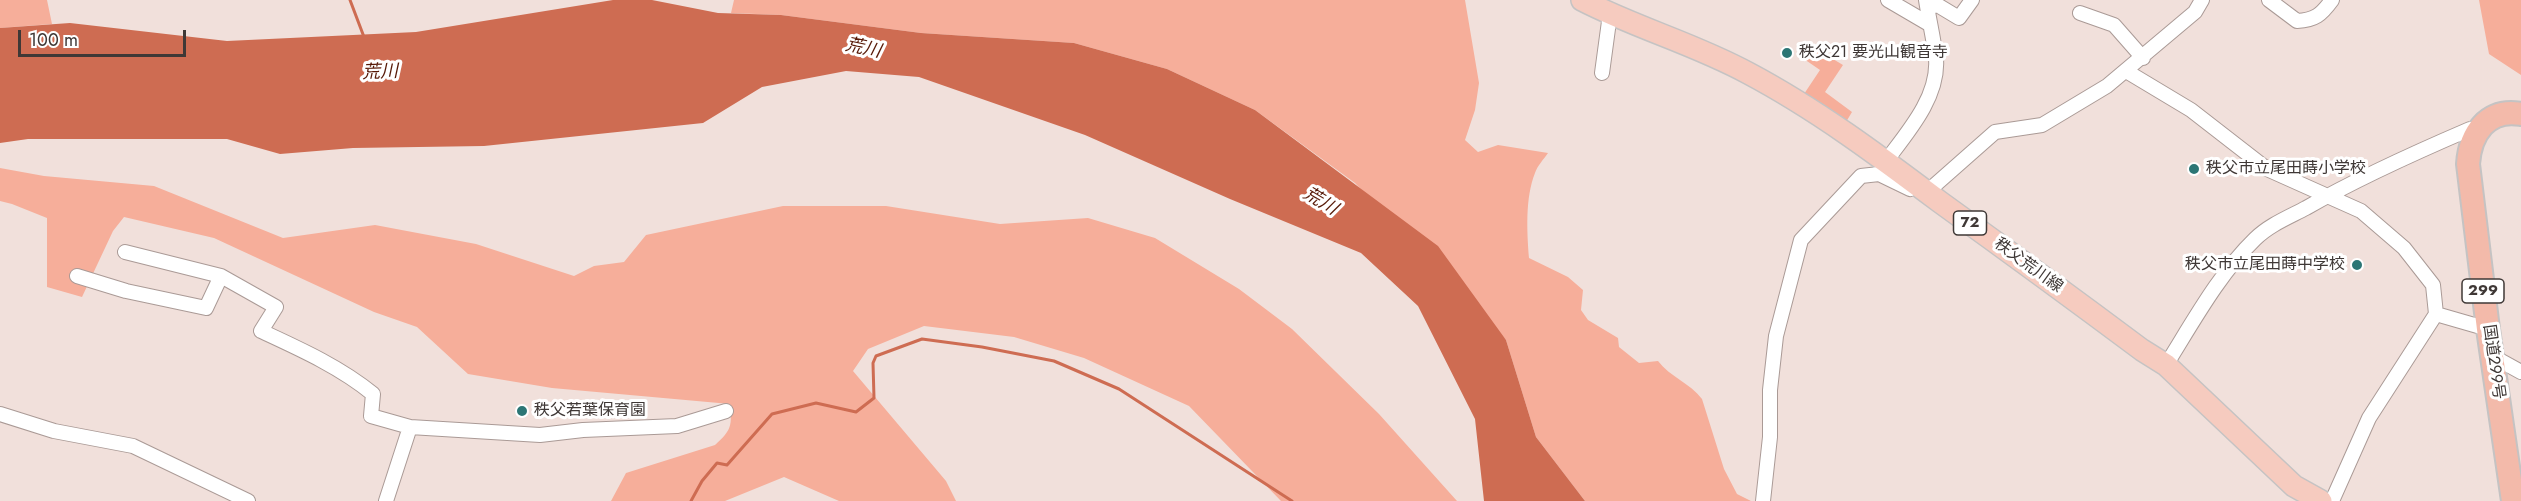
<!DOCTYPE html>
<meta charset="utf-8">
<style>
body{margin:0}
#map{position:relative;width:2521px;height:501px;overflow:hidden;background:#f1e0db;font-family:Jost,sans-serif}
canvas{display:block}
.scale{position:absolute;left:18px;top:30px;width:168px;height:27px;box-sizing:border-box;border:3px solid #3f3836;border-top:0;padding-left:8px;font-size:18px;line-height:21px;white-space:nowrap;color:#3f3836;-webkit-text-stroke:4px #fff;paint-order:stroke}
</style>
<div id="map">
<canvas width="2521" height="501"></canvas>
<div class="scale">100 m</div>
</div>
<script>
const ctx = document.querySelector('canvas').getContext('2d');
ctx.lineJoin = 'round';
function fill(path, color) { ctx.fillStyle = color; ctx.fill(path, 'evenodd'); }
function strokePath(path, color, width, dash) { ctx.strokeStyle = color; ctx.lineWidth = width; ctx.lineCap = dash ? 'butt' : 'round'; ctx.setLineDash(dash || []); ctx.stroke(path); }
function write(font, color, halo, rows, align = 'center') {
  ctx.font = font + ' Jost,"Noto Sans JP",sans-serif'; ctx.lineWidth = 6; ctx.setLineDash([]); ctx.textBaseline = 'middle'; ctx.strokeStyle = halo; ctx.fillStyle = color; for (const [text, x, y, turn = 0] of rows) {
    ctx.save(); ctx.translate(x, y); ctx.rotate((+turn || 0) * Math.PI / 180); ctx.textAlign = isNaN(turn) ? turn : align; if (halo) ctx.strokeText(text, 0, 0); ctx.fillText(text, 0, 0); ctx.restore();
  }
}
fill(new Path2D(`
 M 0,0 L 47,0 L 52,24 L 0,28 Z
 M 734,0 L 1465,0 L 1479,83 L 1475,110 L 1465,140 L 1478,152 L 1498,145 L 1548,153 C 1544,159 1537,166 1535,173 C 1525,198 1527,232 1529,258 L 1568,277 L 1583,290 L 1581,310 L 1588,320 L 1618,338 L 1619,347 L 1639,363 L 1658,361 C 1670,377 1690,383 1702,399 L 1724,469 L 1737,494 L 1751,501 L 1585,501 L 1536,437 L 1506,340 L 1355,183 L 1255,110 L 1167,69 L 1074,43 L 921,33 L 781,15 L 731,13 Z
 M 2479,0 L 2521,0 L 2521,75 L 2489,54 Z
 M 1813,47 L 1843,65 L 1825,92 L 1852,112 L 1846,122 L 1804,94 L 1820,70 L 1804,59 Z
 M 0,168 L 44,176 L 154,186 L 283,238 L 375,225 L 476,244 L 574,276 L 594,266 L 624,262 L 646,235 L 783,206 L 886,206 L 1000,224 L 1088,218 L 1155,238 L 1239,289 L 1292,329 L 1379,414 L 1457,501 L 1281,501 L 1189,406 L 1084,358 L 1014,337 L 924,326 L 868,349 L 853,371 L 946,481 L 956,501 L 839,501 L 784,477 L 725,501 L 611,501 L 626,473 L 715,445 C 732,430 732,425 730,404 L 552,388 L 468,374 L 417,327 L 374,312 L 214,238 L 124,217 L 113,231 L 82,297 L 47,287 L 47,218 L 12,204 L 0,201 Z`), '#f6ae9a');
fill(new Path2D(`
 M 613,0 L 652,0 L 718,13 L 781,15 L 921,33 L 1074,43 L 1167,69 L 1255,110 L 1438,246 L 1506,340 L 1536,437 L 1585,501 L 1484,501 L 1475,419 L 1418,306 L 1361,253 L 1230,199 L 1085,135 L 919,77 L 846,71 L 762,87 L 703,123 L 484,146 L 353,148 L 280,154 L 227,139 L 28,139 L 0,143 L 0,28 L 70,23 L 227,41 L 416,32 Z`), '#ce6c52');
strokePath(new Path2D(`
 M 350,0 L 364,37
 M 691,501 L 702,481 L 717,463 L 727,465 L 772,414 L 816,403 L 856,412 L 874,398 L 873,363 L 876,356 L 922,339 L 982,347 L 1054,361 L 1119,389 L 1292,501`), '#ce6c52', 3);
const minor = new Path2D(`
 M 1888,0 L 1929,24
 M 2269,0 L 2297,21 C 2315,20 2321,15 2332,0
 M 1927,4 L 1939,6 L 1959,18 L 1972,0
 M 2080,13 L 2114,25 L 2143,58
 M 2126,71 L 2191,110 L 2267,169 L 2361,211 L 2404,248 L 2433,285 L 2436,314 L 2369,418 L 2332,501
 M 1602,73 L 1610,14
 M 1886,161 C 1907,133 1939,97 1936,59 C 1934,40 1929,20 1926,0
 M 1927,192 L 1995,132 L 2042,125 L 2107,86 L 2195,12 L 2202,0
 M 125,252 L 221,276 L 276,307 L 261,331 C 300,349 340,367 373,394 L 371,416 L 410,427
 M 77,276 L 126,291 L 206,308 L 221,276
 M 2436,314 L 2488,329
 M 2492,356 L 2521,372
 M 2166,365 C 2193,322 2219,274 2255,239 C 2269,225 2289,217 2306,208 C 2358,178 2414,153 2470,129 L 2476,133
 M 0,414 L 54,431 L 133,446 L 248,501
 M 386,501 L 410,427 L 540,435 L 583,430 L 677,426 L 726,411
 M 1763,501 L 1770,437 L 1770,390 L 1776,336 L 1801,240 L 1861,176 L 1879,174 L 1910,189 L 1912,187`);
const primary = new Path2D(`
 M 1582,0 C 1636,28 1695,44 1748,73 C 1816,109 1879,156 1940,202 C 2008,251 2075,300 2142,350 L 2166,365 L 2294,486 L 2321,501`);
const trunk = new Path2D(`
 M 2513,501 L 2488,329 L 2468,164 C 2470,134 2487,108 2521,114`);
strokePath(minor, '#aa9a96', 16);
strokePath(primary, '#c5c3c3', 24);
strokePath(trunk, '#c5c3c3', 26);
strokePath(minor, '#fff', 14);
strokePath(primary, '#f6cbbf', 21);
strokePath(trunk, '#f3baaa', 22);
for (const [x, y, r, color] of [
 [1787,53,6,"#2c7675"],
 [2194,169,6,"#2c7675"],
 [2357,265,6,"#2c7675"],
 [522,411,6,"#2c7675"]
]) { const dot = new Path2D(); dot.arc(x, y, r, 0, 2 * Math.PI); ctx.fillStyle = color; ctx.fill(dot); strokePath(dot, '#fff', 2); }
for (const [x, y, w] of [
 [1970,223,33],
 [2483,291,42]
]) { const box = new Path2D(); box.roundRect(x - w / 2, y - 12, w, 24, 4.5); ctx.fillStyle = '#fff'; ctx.fill(box); strokePath(box, '#3f3836', 1.5); }
write('bold 15px', '#3f3836', null, [
 ["72",1970,223],
 ["299",2483,291]
]);
write('16px', '#3f3836', '#fff', [
 ["秩父21 要光山観音寺",1799,53],
 ["秩父市立尾田蒔小学校",2206,169],
 ["秩父市立尾田蒔中学校",2345,265,"right"],
 ["秩父若葉保育園",534,411]
], 'left');
write('16px', '#3f3836', '#fff', [
 ["秩父荒川線",2028,266,36],
 ["国道299号",2493,362,82]
]);
write('italic 18px', '#571907', '#fff', [
 ["荒川",863,49,12],
 ["荒川",380,73,-2],
 ["荒川",1320,202,31]
]);
</script>
